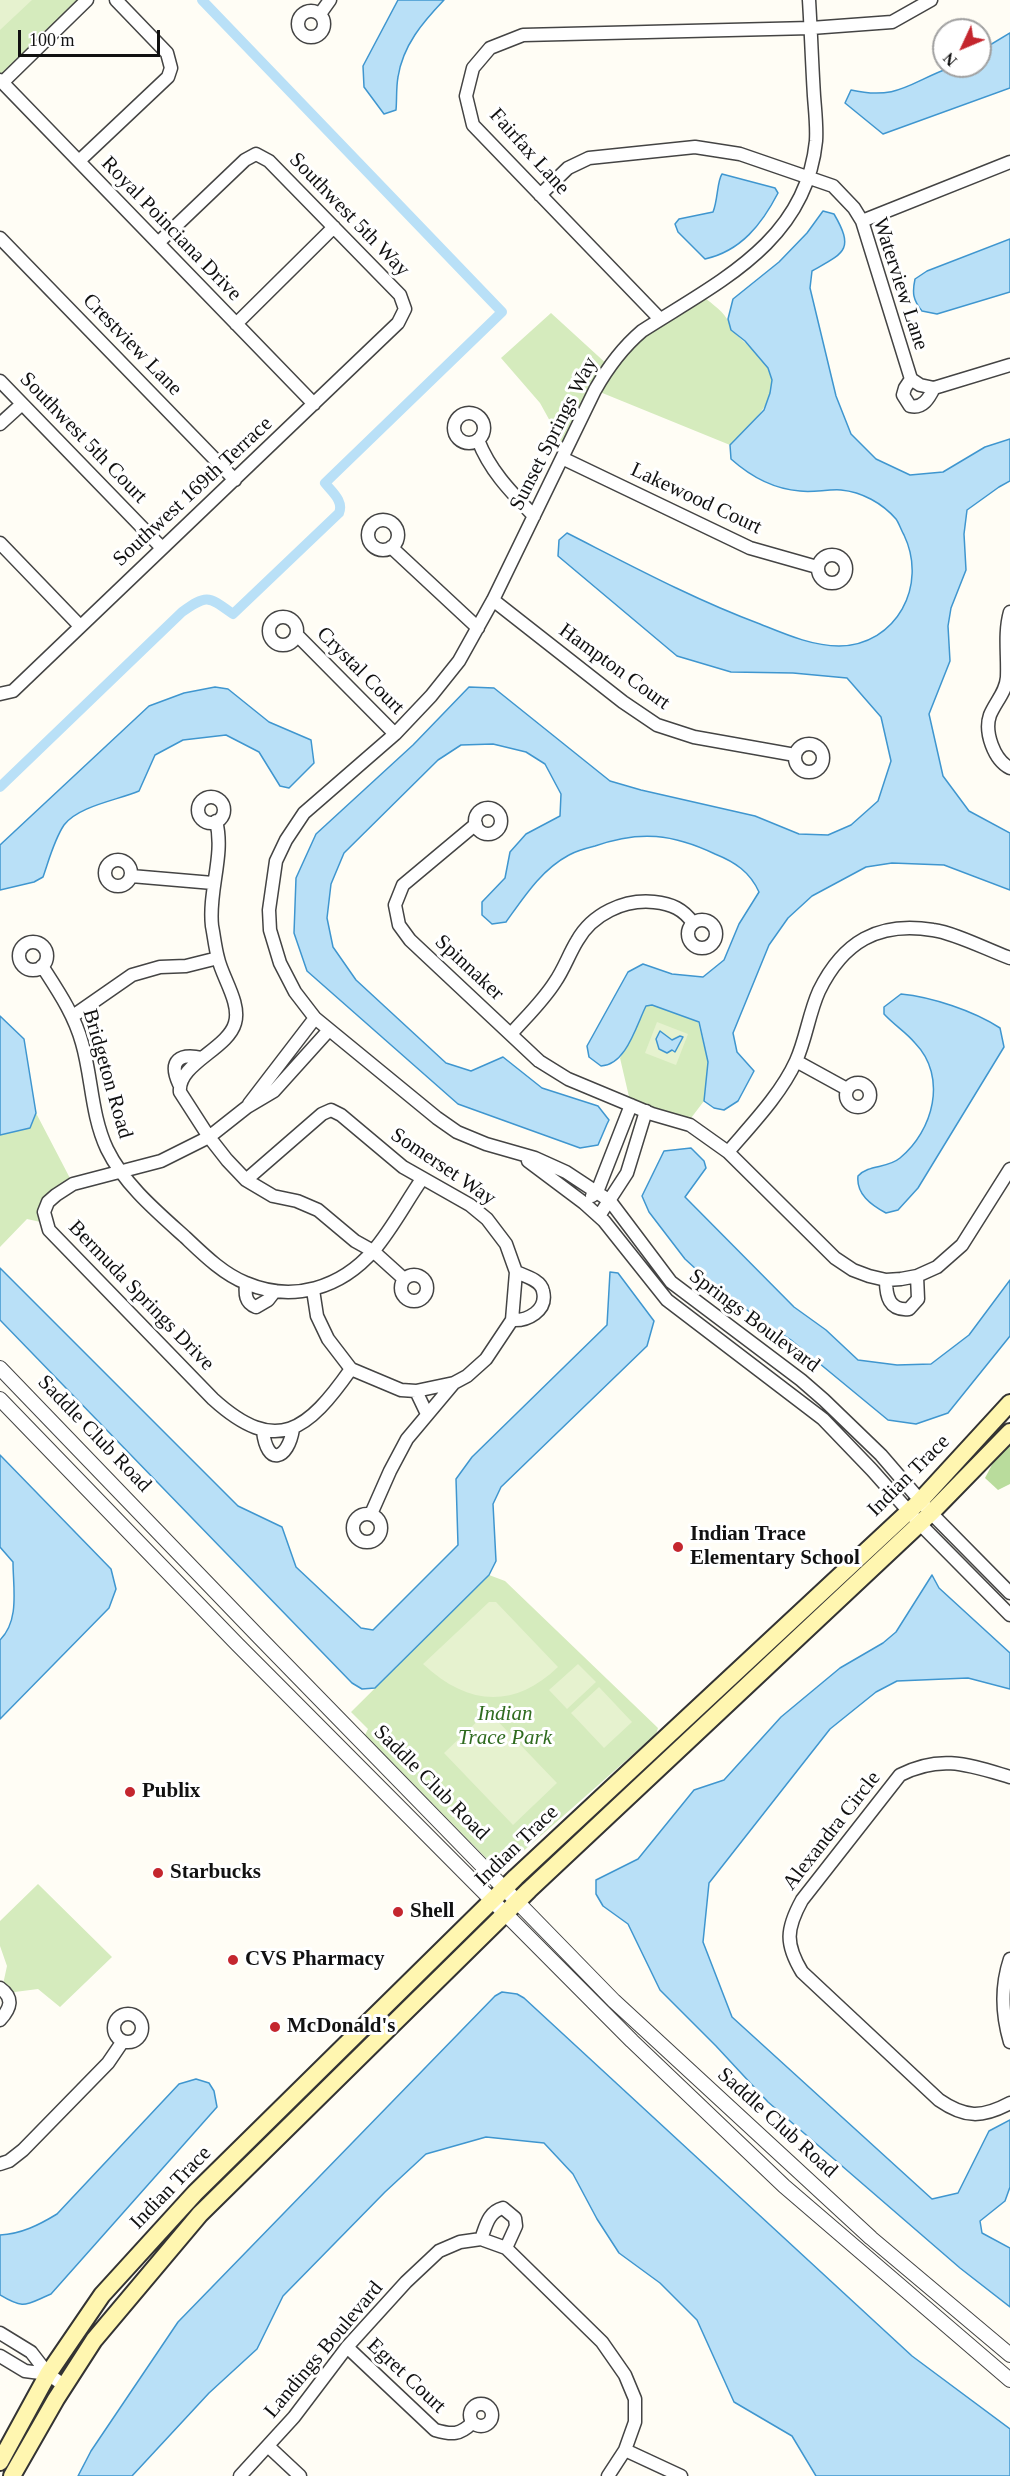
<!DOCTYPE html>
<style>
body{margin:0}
#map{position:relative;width:1010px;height:2476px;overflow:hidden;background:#fffdf5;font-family:Georgia,serif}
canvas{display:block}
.north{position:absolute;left:932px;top:18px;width:60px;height:60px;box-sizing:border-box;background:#fff;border:2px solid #a0a0a0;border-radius:50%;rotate:226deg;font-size:16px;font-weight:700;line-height:24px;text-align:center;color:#111}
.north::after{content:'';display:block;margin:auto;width:21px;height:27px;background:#c4262e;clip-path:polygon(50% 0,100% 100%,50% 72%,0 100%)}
.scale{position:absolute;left:18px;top:30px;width:142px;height:27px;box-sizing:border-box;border:3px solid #111;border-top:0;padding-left:8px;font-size:18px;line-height:21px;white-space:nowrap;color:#111;-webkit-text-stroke:4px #fff;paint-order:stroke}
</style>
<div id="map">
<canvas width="1010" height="2476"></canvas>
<div class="north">N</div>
<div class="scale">100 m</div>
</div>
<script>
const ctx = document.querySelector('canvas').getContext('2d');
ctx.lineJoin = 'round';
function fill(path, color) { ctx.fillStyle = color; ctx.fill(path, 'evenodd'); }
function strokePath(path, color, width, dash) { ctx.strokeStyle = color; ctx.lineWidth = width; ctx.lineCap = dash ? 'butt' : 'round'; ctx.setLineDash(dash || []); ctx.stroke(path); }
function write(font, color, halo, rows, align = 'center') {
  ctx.font = font + ' Georgia,serif'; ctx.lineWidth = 6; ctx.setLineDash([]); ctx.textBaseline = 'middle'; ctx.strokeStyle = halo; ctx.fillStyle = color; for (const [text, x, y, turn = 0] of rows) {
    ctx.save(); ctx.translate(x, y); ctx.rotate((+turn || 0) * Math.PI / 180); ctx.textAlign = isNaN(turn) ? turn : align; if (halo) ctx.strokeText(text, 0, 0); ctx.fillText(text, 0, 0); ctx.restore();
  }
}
fill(new Path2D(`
 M 0,0 L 87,0 L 0,80 Z
 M 700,294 C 708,301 721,309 727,319 C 730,322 729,328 733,331 C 744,343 759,353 768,368 C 785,398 748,425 730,445 L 595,390 L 566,450 L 540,403 L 501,358 L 551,313 L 609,366 L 628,343 Z
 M 652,1005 L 698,1022 L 708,1062 L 704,1101 L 688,1122 L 630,1101 L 620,1058 L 646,1006 Z
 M 36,1113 L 73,1184 L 59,1192 L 45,1223 L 27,1219 L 0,1247 L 0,1135 L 29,1128 Z
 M 489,1575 L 505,1581 L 658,1728 L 656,1734 L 511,1862 L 489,1861 L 365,1735 L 368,1729 L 351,1712 Z
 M 38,1884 L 112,1957 L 60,2007 L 38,1989 L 7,1993 L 2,1989 L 7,1966 L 0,1946 L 0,1921 Z`), '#d5ebbd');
fill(new Path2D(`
 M 1010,1442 L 1010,1484 L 998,1490 L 985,1478 L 995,1459 Z`), '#b9dc9c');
fill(new Path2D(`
 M 0,0 L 32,0 L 0,30 Z
 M 657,1022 L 688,1034 L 676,1065 L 645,1053 Z
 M 489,1602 L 496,1602 L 558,1667 C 513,1710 467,1705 423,1664 Z
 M 578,1664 L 596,1682 L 567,1709 L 549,1690 Z
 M 599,1687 L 632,1722 L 604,1748 L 571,1713 Z
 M 488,1711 L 557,1783 L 513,1825 L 444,1753 Z`), '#e6f2cf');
const water = new Path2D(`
 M 398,0 L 444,0 C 423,22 403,45 398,77 C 396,88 397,99 396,110 L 384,114 L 364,87 L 363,66 Z
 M 1010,33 L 1010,88 L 883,134 L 845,103 L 851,90 C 899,101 911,81 952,67 C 960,64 971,66 980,66 L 980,51 Z
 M 722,174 L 775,188 L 778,193 C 762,224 741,251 705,259 L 678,232 L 675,224 L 679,219 L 713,212 C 718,200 717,181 722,174 Z
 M 823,211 L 834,214 C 855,250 844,253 812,271 L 810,288 L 836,396 L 851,434 L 876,459 L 910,475 L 943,472 L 985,447 L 1010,439 L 1010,481 L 999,487 L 967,510 L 964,534 L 966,570 L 951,608 L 948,626 L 950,661 L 929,714 L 943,776 L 969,811 L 1010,833 L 1010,890 L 944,865 L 892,863 L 866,867 L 812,896 L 788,918 L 769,945 L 733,1033 L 737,1052 L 754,1071 L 738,1101 L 724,1110 L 714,1108 L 704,1101 L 708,1062 L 699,1022 L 652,1005 L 646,1006 C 636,1026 626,1065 601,1066 L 589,1057 L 587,1046 L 628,972 L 643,964 L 672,974 L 703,977 L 724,960 L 739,924 L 759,892 C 750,872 735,862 715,854 C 673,834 640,830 595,846 C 587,848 576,851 569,855 C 541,870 524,897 506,922 L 492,924 L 482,915 L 482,902 L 505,878 L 510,852 L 526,834 L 560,816 L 561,794 L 545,764 L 526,752 L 493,744 L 461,745 L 438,760 L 344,853 L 331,884 L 327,918 L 333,947 L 356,980 L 446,1063 L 471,1071 L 503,1057 L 542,1088 L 598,1106 L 609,1120 L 607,1124 L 598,1145 L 580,1148 L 458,1104 L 307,971 L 294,933 L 296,878 L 316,834 L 413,745 L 469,687 L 494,688 L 610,781 L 641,790 L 755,816 L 799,834 L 828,835 L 851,825 L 878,801 L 891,761 L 881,717 L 847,678 L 793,673 L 731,672 L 677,656 L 558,556 L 559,540 L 567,533 C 630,565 693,599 760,624 C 785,634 812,646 839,646 C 897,645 928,585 904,535 C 901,530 899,523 896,519 C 882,503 862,492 841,490 C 827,489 813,493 800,491 C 774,489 750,476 731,459 L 730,445 L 764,410 L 770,393 L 772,380 L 768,368 L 745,341 L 731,330 L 728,319 L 733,299 L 779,262 L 807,233 Z
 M 1010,239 L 1010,292 L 937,314 L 922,311 C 913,300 912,293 915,279 L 927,271 Z
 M 215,687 L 228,689 L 269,722 L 311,740 L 314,763 L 289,788 L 280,786 L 259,752 L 226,735 L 183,740 L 155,755 L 139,791 C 118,800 78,806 64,825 C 54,840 49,860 43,877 L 34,882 L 0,890 L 0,845 L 149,706 L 184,693 Z
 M 901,994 C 932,997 974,1011 1000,1028 L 1004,1047 L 918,1188 L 898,1210 L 886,1213 C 871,1205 856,1194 858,1176 C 869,1164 887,1169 900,1158 C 933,1131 948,1077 915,1043 C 906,1032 894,1025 884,1014 L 884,1007 Z
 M 0,1016 L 24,1039 L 36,1113 L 30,1128 L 0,1135 Z
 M 660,1031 L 672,1040 L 680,1036 L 683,1037 L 675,1052 L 672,1050 L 667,1053 L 659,1049 L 656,1039 Z
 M 691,1148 L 704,1161 L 706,1168 L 685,1197 L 794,1307 L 826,1330 L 858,1360 L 897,1365 L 931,1364 L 969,1335 L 1010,1280 L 1010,1336 L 948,1413 L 916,1424 L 888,1420 L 791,1340 L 722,1293 L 685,1259 L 649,1212 L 642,1196 L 664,1151 Z
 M 0,1268 L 238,1506 L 282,1527 L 296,1567 L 361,1628 L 373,1630 L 458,1545 L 456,1479 L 472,1457 L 607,1325 L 610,1272 L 618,1273 L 654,1321 L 647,1346 L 501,1487 L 493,1504 L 496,1561 L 489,1575 L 375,1688 L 362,1689 L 352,1683 L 0,1320 Z
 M 0,1455 L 111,1569 L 116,1589 L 109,1608 L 0,1719 L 0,1640 C 20,1620 13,1588 13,1562 L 0,1547 Z
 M 932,1575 L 939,1588 L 1010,1653 L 1010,1689 L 968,1678 L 897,1681 L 876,1692 L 830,1729 L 709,1883 L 703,1942 L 732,2017 L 932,2199 L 958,2193 L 989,2131 L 1010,2120 L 1010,2187 L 1005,2201 L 980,2221 L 982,2233 L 1010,2248 L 1010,2307 L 960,2268 L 768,2102 L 716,2046 L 660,1990 L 628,1924 L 603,1906 L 596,1894 L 596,1880 L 638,1859 L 694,1790 L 724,1780 L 781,1717 L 840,1668 L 883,1643 L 896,1632 Z
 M 502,1992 L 517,1994 L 524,1998 L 912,2356 L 1010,2429 L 1010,2476 L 816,2476 L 792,2436 L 734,2402 L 697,2320 L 660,2283 L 619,2253 L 597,2219 L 573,2174 L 544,2143 L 486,2137 L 426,2154 L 385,2192 L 283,2296 L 257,2349 L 209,2393 L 132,2476 L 78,2476 L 91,2451 L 178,2322 L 495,1996 Z
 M 196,2079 L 209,2083 L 214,2091 L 217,2107 L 51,2294 C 25,2305 25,2310 0,2295 L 0,2235 C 21,2234 39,2225 57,2214 L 179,2084 Z`);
fill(water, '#b9e0f7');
strokePath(water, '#3f96cf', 1.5);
strokePath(new Path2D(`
 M 0,787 L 182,612 C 207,594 208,596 233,614 L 339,513 C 344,501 332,492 325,483 L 502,312 L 202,0`), '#b9e0f7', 10);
const minor = new Path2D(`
 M 809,0 C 811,32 812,64 814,96 C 815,110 817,126 816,141 C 806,242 718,282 642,331 C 622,348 608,367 595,390 L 493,600 L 459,661 L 431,696 L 395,734 L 304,813 L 286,840 L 276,861 L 269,910 L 270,930 L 280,963 L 295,992 L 315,1018 L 437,1118 L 457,1132 L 486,1144 L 535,1158 L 566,1172 L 610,1201 L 671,1282 L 801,1380 L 824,1400 L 881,1455 L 931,1513 L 1010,1593
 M298 24a13 13 0 1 1 26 0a13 13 0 1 1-26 0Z
 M 320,14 L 330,0
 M 0,80 L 314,404
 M 2,83 L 87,0
 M 79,161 L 168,77 L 171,68 L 167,53 L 116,0
 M 540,195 L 568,168 L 589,158 L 695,147 L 740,154 L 833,186 L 854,208 L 862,221 L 911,379 L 920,385 L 934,388 L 1010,365
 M 862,221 L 1010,162
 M 0,238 L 235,480
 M 660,319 L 473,125 L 466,96 L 473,68 L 490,48 L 523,35 L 811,28 L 892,22 L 931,0
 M 236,324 L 334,227
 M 911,379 L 905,388 L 903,395 L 910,406 C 923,409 929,398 934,388
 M 0,381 L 162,548
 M454 428a15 15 0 1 1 30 0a15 15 0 1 1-30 0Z
 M 0,424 L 22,404
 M 478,440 C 490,471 511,492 534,516
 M 562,458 L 750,548 L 817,567
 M368 535a15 15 0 1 1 30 0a15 15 0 1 1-30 0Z
 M 0,543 L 80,626
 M 391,547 L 478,628
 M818 569a14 14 0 1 1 28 0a14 14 0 1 1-28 0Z
 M 493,600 L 623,702 L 657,725 L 694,737 L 795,755
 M 1010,612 C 1004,633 1008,655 1007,677 C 1006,692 996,701 990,715 C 984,732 994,760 1010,768
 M269 631a14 14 0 1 1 28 0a14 14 0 1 1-28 0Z
 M 297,635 L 395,734
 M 0,694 L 13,691 L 398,323 L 405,309 L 400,295 L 269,161 L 256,154 L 245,160 L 158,243
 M795 758a14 14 0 1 1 28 0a14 14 0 1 1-28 0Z
 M198 810a13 13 0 1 1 26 0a13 13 0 1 1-26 0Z
 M475 821a13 13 0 1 1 26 0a13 13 0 1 1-26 0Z
 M 216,821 C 225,855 208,891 212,926 C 214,936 215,947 218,958 C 222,977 241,1003 235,1023 C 228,1049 177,1064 180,1092 L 209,1137 L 227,1160 L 246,1180 L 273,1196 L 297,1201 L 318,1210 L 355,1241 L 373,1251 L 404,1279
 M 476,824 L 403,885 L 395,905 L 399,925 L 410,940 L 539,1061 L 568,1079 L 652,1114 L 690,1125 L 728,1152 L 835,1258 L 853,1270 L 869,1276 L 886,1280 L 901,1279 L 917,1276 L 937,1267 L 962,1245 L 1010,1169
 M105 873a13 13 0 1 1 26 0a13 13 0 1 1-26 0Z
 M 131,876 L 213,883
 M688 934a14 14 0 1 1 28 0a14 14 0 1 1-28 0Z
 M19 956a14 14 0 1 1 28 0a14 14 0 1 1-28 0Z
 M 42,966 C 58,991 74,1014 82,1043 C 92,1077 91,1115 107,1149 C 124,1184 156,1211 185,1237 C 203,1254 223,1274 246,1283 C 293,1303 341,1288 374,1250 C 392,1229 406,1202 422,1179
 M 73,1016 L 132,975 L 160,967 L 186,966 L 218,958
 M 329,1030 L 274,1091 L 247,1107 L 209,1137 L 161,1161 L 73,1184 L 56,1195 L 48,1202 L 44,1212 L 49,1230 L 213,1399 C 277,1457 308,1430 351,1369
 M 511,1034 C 526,1017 543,1001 555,982 C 564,969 569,954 577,941 C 592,914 624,899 654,902 C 672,904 683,909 693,923
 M 796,1061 L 847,1089
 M846 1095a12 12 0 1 1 24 0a12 12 0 1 1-24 0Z
 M 179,1084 C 168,1060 180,1053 202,1058
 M 249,1104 L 315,1018
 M 728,1152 C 752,1124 781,1094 796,1061 C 806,1039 809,1013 819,991 C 843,942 878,921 933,930 C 955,933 988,950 1010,958
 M 528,1161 L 584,1203 L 604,1221 L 667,1300 L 823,1419 L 872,1470 L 920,1524 L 1010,1615
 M 246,1180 L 322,1114 L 331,1110 L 341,1115 L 403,1167 L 470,1205 L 487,1219 L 506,1244 L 516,1272 L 512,1320 L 486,1359 L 467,1376 L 454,1383 L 407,1439 L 390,1471 L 371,1514
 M 592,1196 L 597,1192 L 631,1105
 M 599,1216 L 627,1173 L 646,1111
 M401 1288a13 13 0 1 1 26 0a13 13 0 1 1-26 0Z
 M 886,1280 C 886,1296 889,1311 909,1309 L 918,1299 L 917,1276
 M 246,1283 C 245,1294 245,1303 256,1307 L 268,1300 L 275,1291
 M 313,1290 L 317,1316 L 328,1339 L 351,1369 L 401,1390 L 416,1391 L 454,1383
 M 512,1320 C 527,1321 548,1311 543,1291 C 541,1280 525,1276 516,1272
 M 416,1391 L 427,1414
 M 263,1431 C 267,1467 288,1460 293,1429
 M353 1528a14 14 0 1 1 28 0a14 14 0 1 1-28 0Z
 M 1010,1777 C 969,1765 941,1754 900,1775 L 802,1900 C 786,1929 785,1944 802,1972 L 939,2100 C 965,2118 982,2118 1010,2103
 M 1010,1959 C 1001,1986 1002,2015 1010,2042
 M 0,1988 C 14,1998 11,2008 0,2020
 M114 2028a14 14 0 1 1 28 0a14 14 0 1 1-28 0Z
 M 0,2164 L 9,2161 L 23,2150 L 108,2063 L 123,2041
 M 481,2239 C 486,2226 488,2212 503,2208 L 515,2218 L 516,2226 L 506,2248
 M 0,2333 L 31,2352 L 48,2374 L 65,2386
 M 347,2347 L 435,2430 C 452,2435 460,2435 472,2423
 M 0,2356 L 25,2371 L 48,2374
 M470 2415a11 11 0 1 1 22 0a11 11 0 1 1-22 0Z
 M 269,2447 L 300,2476
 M 625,2450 L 681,2476
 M 240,2476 L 294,2417 L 347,2347 L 406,2282 L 439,2251 L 460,2242 L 481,2239 L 506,2248 L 602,2342 L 625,2375 L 635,2399 L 635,2422 L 625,2450 L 608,2476`);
const tertiary = new Path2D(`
 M 0,1368 L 260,1638 L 614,2001 L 871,2238 L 1010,2355
 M 0,1399 L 237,1644 L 632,2041 L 784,2186 L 1010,2380`);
const secondary = new Path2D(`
 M 0,2462 L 48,2374 L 102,2295 L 195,2193 L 516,1877 L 920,1501 L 1010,1403
 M 12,2476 L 56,2399 L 94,2340 L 200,2214 L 529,1890 L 931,1513 L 1010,1432`);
strokePath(minor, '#444', 15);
strokePath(tertiary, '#444', 16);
strokePath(secondary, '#333', 20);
strokePath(minor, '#fff', 12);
strokePath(tertiary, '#fff', 14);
strokePath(secondary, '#fff6b0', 16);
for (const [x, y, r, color] of [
 [678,1547,6,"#c4262e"],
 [130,1792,6,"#c4262e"],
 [158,1873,6,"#c4262e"],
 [398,1912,6,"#c4262e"],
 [233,1960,6,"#c4262e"],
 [275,2027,6,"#c4262e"]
]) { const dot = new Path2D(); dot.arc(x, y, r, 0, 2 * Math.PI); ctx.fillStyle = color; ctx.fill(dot); strokePath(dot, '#fff', 2); }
write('21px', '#111', '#fff', [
 ["Fairfax Lane",529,152,48],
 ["Southwest 5th Way",349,215,46],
 ["Royal Poinciana Drive",171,229,46],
 ["Waterview Lane",900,284,72],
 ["Crestview Lane",132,345,46],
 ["Sunset Springs Way",554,434,-63],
 ["Southwest 5th Court",83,438,46],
 ["Southwest 169th Terrace",193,492,-43],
 ["Lakewood Court",696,499,25],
 ["Hampton Court",614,667,36],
 ["Crystal Court",360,671,45],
 ["Spinnaker",469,968,43],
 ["Bridgeton Road",107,1074,74],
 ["Somerset Way",443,1167,34],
 ["Bermuda Springs Drive",141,1296,46],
 ["Springs Boulevard",754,1321,37],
 ["Saddle Club Road",94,1434,46],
 ["Indian Trace",909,1476,-45],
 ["Saddle Club Road",431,1783,45],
 ["Alexandra Circle",832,1831,-52],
 ["Indian Trace",517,1846,-44],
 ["Saddle Club Road",777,2123,42],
 ["Indian Trace",171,2188,-46],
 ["Landings Boulevard",324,2350,-50],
 ["Egret Court",406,2376,43]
]);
write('bold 21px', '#111', '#fff', [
 ["Indian Trace",690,1535],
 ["Elementary School",690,1559],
 ["Publix",142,1792],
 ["Starbucks",170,1873],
 ["Shell",410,1912],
 ["CVS Pharmacy",245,1960],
 ["McDonald's",287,2027]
], 'left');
write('italic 21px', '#2f6b1f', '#fff', [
 ["Indian",505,1714],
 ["Trace Park",505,1738]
]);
</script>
